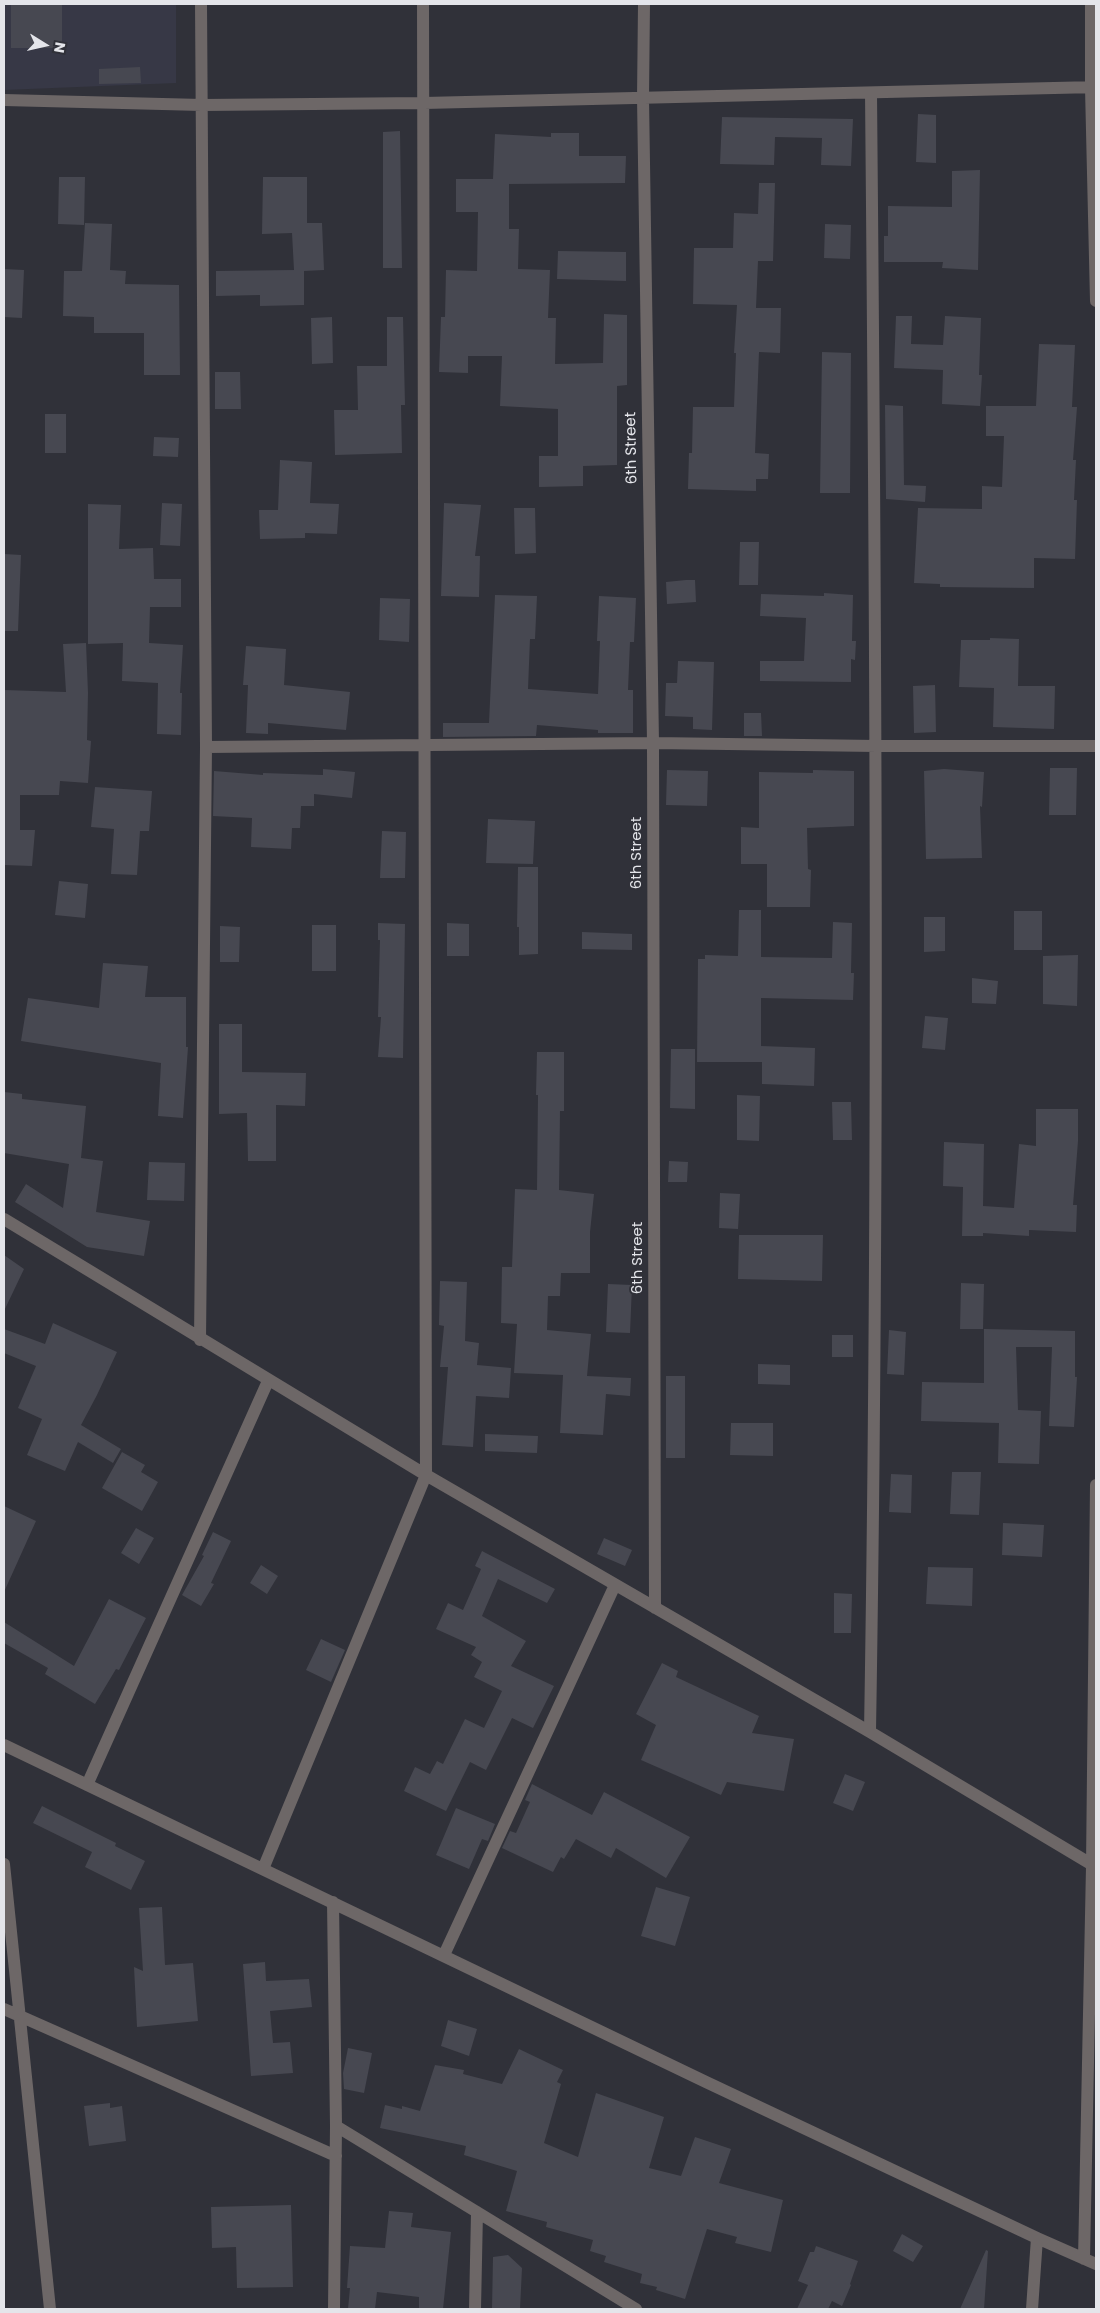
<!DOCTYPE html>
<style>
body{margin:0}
#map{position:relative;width:1100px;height:2313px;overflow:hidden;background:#303139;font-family:Poppins,sans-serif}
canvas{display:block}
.frame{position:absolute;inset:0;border:5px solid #e4e5ea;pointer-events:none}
.north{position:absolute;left:20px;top:20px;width:50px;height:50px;-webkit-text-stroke:4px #303139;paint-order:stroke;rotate:100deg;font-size:14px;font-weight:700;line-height:20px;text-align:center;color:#e4e5ea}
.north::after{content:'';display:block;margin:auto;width:18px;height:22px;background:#e4e5ea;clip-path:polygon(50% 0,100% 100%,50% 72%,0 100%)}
</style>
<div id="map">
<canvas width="1100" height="2313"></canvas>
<div class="frame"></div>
<div class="north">N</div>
</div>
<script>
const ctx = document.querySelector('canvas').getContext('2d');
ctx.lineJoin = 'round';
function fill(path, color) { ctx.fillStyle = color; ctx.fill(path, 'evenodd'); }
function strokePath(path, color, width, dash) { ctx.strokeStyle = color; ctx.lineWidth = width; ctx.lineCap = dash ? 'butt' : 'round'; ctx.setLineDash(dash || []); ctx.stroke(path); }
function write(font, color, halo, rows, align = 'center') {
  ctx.font = font + ' Poppins,sans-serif'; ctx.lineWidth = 4; ctx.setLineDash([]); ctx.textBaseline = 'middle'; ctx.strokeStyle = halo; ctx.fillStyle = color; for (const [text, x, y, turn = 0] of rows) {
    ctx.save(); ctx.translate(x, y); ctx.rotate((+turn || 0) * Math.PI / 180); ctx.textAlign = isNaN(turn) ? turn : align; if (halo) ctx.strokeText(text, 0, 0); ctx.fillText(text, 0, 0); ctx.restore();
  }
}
fill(new Path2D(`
 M 4,4 L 176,4 L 176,83 L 4,90 Z`), '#373846');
fill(new Path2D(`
 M 11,4 L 62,4 L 62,48 L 11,48 Z
 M 140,67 L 141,83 L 99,84 L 99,69 Z
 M 918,114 L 936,115 L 936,163 L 916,162 Z
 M 722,117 L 853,119 L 851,166 L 821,165 L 822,138 L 775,137 L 774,165 L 720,164 Z
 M 400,131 L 402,268 L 383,268 L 383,132 Z
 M 551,133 L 579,133 L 579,156 L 626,156 L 625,183 L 509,184 L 509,229 L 519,229 L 518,269 L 550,270 L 548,318 L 556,318 L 555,364 L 603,363 L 604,314 L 627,315 L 627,385 L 617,386 L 617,465 L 583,466 L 583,486 L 539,487 L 539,456 L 558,456 L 558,409 L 500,406 L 502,356 L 468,356 L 468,373 L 439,372 L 441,317 L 445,317 L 446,270 L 477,271 L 478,212 L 456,212 L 456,179 L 493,179 L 495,134 L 551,137 Z
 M 980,170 L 978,270 L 942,268 L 943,262 L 884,262 L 884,236 L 888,236 L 888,206 L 952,207 L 952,171 Z
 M 59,177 L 85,177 L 84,225 L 58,224 Z
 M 263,177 L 307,177 L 307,223 L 322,223 L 324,270 L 304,271 L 304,305 L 260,306 L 260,295 L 216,296 L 216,271 L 294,270 L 292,233 L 262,234 Z
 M 759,183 L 775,183 L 773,261 L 758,261 L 756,308 L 781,308 L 780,353 L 759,352 L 755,453 L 769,454 L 768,479 L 756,479 L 756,491 L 688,489 L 689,453 L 692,453 L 693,407 L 734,407 L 736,353 L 734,353 L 737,305 L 693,304 L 694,248 L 733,248 L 734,213 L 758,214 Z
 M 85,223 L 112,224 L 110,270 L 126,271 L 125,284 L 179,285 L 180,375 L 144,375 L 144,333 L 94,333 L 94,317 L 63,316 L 64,271 L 82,271 Z
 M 825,224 L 851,225 L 850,259 L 824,258 Z
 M 558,251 L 626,252 L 626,281 L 557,279 Z
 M 4,269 L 24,270 L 22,318 L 4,317 Z
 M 896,316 L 912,316 L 911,344 L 943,345 L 945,316 L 981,318 L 979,375 L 982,375 L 980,406 L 942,404 L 943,370 L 894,368 Z
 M 332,317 L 333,363 L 312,364 L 311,318 Z
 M 387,317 L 403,317 L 405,405 L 401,405 L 402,453 L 335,455 L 334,410 L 358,410 L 357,366 L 387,366 Z
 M 1039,344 L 1075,345 L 1072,407 L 1077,407 L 1073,460 L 1076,460 L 1074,500 L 1077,500 L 1075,559 L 1034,558 L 1034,588 L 940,587 L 940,584 L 914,583 L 918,508 L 982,509 L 982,486 L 1002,487 L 1004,436 L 986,436 L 986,406 L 1036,406 Z
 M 822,352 L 851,353 L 850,493 L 820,493 Z
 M 215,372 L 240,372 L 241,409 L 215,409 Z
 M 885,405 L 903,406 L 904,485 L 926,486 L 925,502 L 886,499 Z
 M 45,414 L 66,414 L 66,453 L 45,453 Z
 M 154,437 L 179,438 L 178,457 L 153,456 Z
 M 280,460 L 312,462 L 310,503 L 339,504 L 337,534 L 305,533 L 305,538 L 260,539 L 259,510 L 278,510 Z
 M 162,503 L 182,504 L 180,546 L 160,545 Z
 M 444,503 L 481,505 L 475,556 L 480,556 L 479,597 L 441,596 Z
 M 88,504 L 121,505 L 119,549 L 153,548 L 154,579 L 181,579 L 181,607 L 150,607 L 149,643 L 183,645 L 180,693 L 182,693 L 181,735 L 157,734 L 158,683 L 122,681 L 123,643 L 88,644 Z
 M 514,508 L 535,508 L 536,553 L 515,554 Z
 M 740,542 L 759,542 L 758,585 L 739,585 Z
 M 4,554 L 21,555 L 18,631 L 4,631 Z
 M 686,580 L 695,580 L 696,602 L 667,604 L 666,582 Z
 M 824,593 L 853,595 L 852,641 L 856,641 L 855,660 L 851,659 L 851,682 L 760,681 L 760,661 L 804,661 L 806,618 L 760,616 L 761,594 L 824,596 Z
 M 495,595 L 537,596 L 535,639 L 530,639 L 528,689 L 598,694 L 600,641 L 597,641 L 599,596 L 636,598 L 634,642 L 630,642 L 628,690 L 633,690 L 633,733 L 598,733 L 598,730 L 537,725 L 536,736 L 443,737 L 443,723 L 489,723 Z
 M 380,598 L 410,599 L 409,642 L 379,640 Z
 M 990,638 L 1019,639 L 1018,686 L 1055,686 L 1054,729 L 993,727 L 994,688 L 959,687 L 961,640 L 990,640 Z
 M 86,643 L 88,693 L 87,740 L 91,741 L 88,783 L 60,781 L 59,795 L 20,795 L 20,830 L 35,830 L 32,866 L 4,865 L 4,690 L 66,692 L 63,644 Z
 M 246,646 L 286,649 L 284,685 L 350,692 L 346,730 L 268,723 L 268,734 L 246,733 L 248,685 L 243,685 Z
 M 678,661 L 714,662 L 712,730 L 693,729 L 693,717 L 665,716 L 666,683 L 677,683 Z
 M 935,685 L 936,732 L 914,733 L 913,686 Z
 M 744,713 L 761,713 L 762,736 L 744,736 Z
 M 1050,768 L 1077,768 L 1076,815 L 1049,815 Z
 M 323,769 L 355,772 L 352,798 L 314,794 L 314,806 L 301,806 L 300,828 L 292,828 L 291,849 L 251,847 L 252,818 L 213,816 L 214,771 L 263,775 L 263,773 L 323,775 Z
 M 944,769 L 984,772 L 982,807 L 980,806 L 982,858 L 926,859 L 924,771 Z
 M 667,770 L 708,771 L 707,806 L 666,805 Z
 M 813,770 L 854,771 L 854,826 L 807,828 L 808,869 L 811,870 L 810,907 L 767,907 L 767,864 L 741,864 L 741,827 L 759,828 L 759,772 L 813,773 Z
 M 95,787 L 152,791 L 149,831 L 140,831 L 137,875 L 111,874 L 114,829 L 91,827 Z
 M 488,819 L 535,821 L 533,864 L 486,863 Z
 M 382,831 L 406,832 L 405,878 L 380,878 Z
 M 518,867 L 538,867 L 538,954 L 519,955 L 519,927 L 517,927 Z
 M 59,881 L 88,884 L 85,918 L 55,915 Z
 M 739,910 L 761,910 L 761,957 L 832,958 L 833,922 L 852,923 L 851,973 L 854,973 L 853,1000 L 761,998 L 761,1046 L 815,1048 L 814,1086 L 762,1084 L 762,1062 L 697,1062 L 698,959 L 705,959 L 705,955 L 738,956 Z
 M 1014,911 L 1042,911 L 1042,950 L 1014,950 Z
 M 924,917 L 945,917 L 945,951 L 924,952 Z
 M 378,923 L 405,924 L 403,1058 L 378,1057 L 381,1017 L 378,1017 L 380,940 L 378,940 Z
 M 447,923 L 469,924 L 469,956 L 447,956 Z
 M 312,925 L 336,925 L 336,971 L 312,971 Z
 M 220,926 L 240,927 L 239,962 L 220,962 Z
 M 582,932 L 632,934 L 632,950 L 582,949 Z
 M 1078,955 L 1077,1006 L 1043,1004 L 1043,956 Z
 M 103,963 L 148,966 L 145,997 L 186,997 L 186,1047 L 188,1047 L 183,1118 L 158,1116 L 161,1063 L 21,1041 L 28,998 L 99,1008 Z
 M 972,978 L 998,981 L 996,1004 L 972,1003 Z
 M 925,1016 L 948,1018 L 945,1050 L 922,1048 Z
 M 219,1024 L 242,1024 L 242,1072 L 306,1073 L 305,1106 L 276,1105 L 276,1161 L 248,1161 L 247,1113 L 219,1114 Z
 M 671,1049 L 695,1049 L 695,1109 L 670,1108 Z
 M 537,1052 L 564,1052 L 564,1111 L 560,1111 L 559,1190 L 594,1194 L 590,1232 L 590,1273 L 561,1273 L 560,1296 L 548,1296 L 547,1330 L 591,1334 L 587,1376 L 631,1378 L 630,1396 L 606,1394 L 603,1435 L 560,1433 L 563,1375 L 514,1373 L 517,1324 L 501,1323 L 502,1267 L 512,1267 L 515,1189 L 537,1190 L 538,1095 L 536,1095 Z
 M 4,1092 L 22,1094 L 22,1099 L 86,1106 L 81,1158 L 103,1161 L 96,1212 L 150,1221 L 144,1256 L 87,1247 L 15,1202 L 26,1184 L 63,1208 L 69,1164 L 4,1153 Z
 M 737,1095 L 760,1096 L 759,1141 L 737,1140 Z
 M 832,1102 L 851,1102 L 852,1140 L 833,1140 Z
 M 1036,1109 L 1078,1109 L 1078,1141 L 1073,1205 L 1077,1205 L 1076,1232 L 1029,1230 L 1029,1236 L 983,1233 L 983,1236 L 962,1236 L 963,1187 L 943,1186 L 944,1142 L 984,1144 L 983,1206 L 1014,1208 L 1019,1144 L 1036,1146 Z
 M 669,1161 L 688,1162 L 687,1182 L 668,1182 Z
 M 149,1162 L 185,1163 L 184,1201 L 147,1200 Z
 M 720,1193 L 740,1194 L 738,1229 L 719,1228 Z
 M 739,1235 L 823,1235 L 822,1281 L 738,1279 Z
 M 4,1255 L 24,1269 L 4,1311 Z
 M 440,1281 L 467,1282 L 465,1341 L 479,1343 L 477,1365 L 511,1368 L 509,1398 L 476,1396 L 473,1447 L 442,1445 L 448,1367 L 440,1367 L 444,1326 L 439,1325 Z
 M 961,1283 L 984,1284 L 983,1329 L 960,1329 Z
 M 608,1284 L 632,1285 L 630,1333 L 606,1332 Z
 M 53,1323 L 117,1352 L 97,1395 L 81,1425 L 121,1449 L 113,1463 L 78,1442 L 65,1471 L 27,1455 L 42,1419 L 18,1408 L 36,1366 L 4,1353 L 4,1329 L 45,1344 Z
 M 984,1329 L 1075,1331 L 1075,1377 L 1077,1377 L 1074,1427 L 1049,1426 L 1052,1347 L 1016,1347 L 1018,1410 L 1041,1411 L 1039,1464 L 998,1463 L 999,1423 L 921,1421 L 922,1382 L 984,1383 Z
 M 889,1330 L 906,1332 L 904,1375 L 887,1374 Z
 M 832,1335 L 853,1335 L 853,1357 L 832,1357 Z
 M 758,1364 L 790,1365 L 790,1385 L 758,1384 Z
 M 666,1376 L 685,1376 L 685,1458 L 666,1458 Z
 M 731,1423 L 773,1423 L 773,1456 L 730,1455 Z
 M 485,1434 L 538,1436 L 537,1453 L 485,1451 Z
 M 122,1452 L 145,1465 L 141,1472 L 158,1482 L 142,1511 L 102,1488 Z
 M 952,1472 L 981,1472 L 979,1515 L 950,1514 Z
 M 891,1474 L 912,1475 L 911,1513 L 889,1512 Z
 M 4,1506 L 36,1521 L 4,1592 Z
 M 1003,1523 L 1044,1525 L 1042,1557 L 1002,1555 Z
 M 136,1528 L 154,1538 L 139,1564 L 121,1553 Z
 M 213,1532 L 231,1541 L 211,1583 L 214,1584 L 201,1606 L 182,1595 L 204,1556 L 202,1555 Z
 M 604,1538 L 632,1550 L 625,1566 L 597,1554 Z
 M 482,1551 L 555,1589 L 547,1603 L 498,1579 L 482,1616 L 526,1641 L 511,1666 L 554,1686 L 533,1728 L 512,1718 L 486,1770 L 470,1762 L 446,1811 L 404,1791 L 415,1767 L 430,1774 L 437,1761 L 443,1764 L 465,1719 L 484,1728 L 502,1691 L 474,1677 L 482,1662 L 471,1655 L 476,1647 L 436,1629 L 448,1603 L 463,1610 L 481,1569 L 475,1566 Z
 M 261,1565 L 278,1576 L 267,1594 L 250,1583 Z
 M 928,1567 L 973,1568 L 972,1606 L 926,1604 Z
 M 834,1593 L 852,1594 L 851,1633 L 834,1633 Z
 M 109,1599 L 146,1618 L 119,1670 L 116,1669 L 95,1704 L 45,1674 L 48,1668 L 4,1643 L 4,1622 L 74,1666 Z
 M 321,1639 L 345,1650 L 331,1682 L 306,1670 Z
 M 662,1663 L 678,1671 L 676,1677 L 759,1716 L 752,1733 L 794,1739 L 784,1791 L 727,1782 L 721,1795 L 641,1760 L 656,1725 L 636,1714 Z
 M 845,1774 L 865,1782 L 853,1811 L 833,1803 Z
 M 532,1784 L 592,1815 L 604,1792 L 690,1837 L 666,1878 L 616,1848 L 611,1858 L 576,1839 L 564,1859 L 561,1857 L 553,1872 L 502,1848 L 510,1831 L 516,1833 L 530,1802 L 525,1800 Z
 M 42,1806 L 116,1843 L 115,1846 L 145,1861 L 131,1890 L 85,1867 L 92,1852 L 33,1823 Z
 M 456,1808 L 495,1824 L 488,1841 L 482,1839 L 469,1869 L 436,1855 Z
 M 656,1887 L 690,1897 L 675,1946 L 641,1936 Z
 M 162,1907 L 165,1965 L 193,1963 L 198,2021 L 137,2027 L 134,1967 L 143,1971 L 139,1908 Z
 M 265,1962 L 266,1981 L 309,1979 L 312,2007 L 270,2011 L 273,2043 L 290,2042 L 293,2073 L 251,2076 L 243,1964 Z
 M 448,2020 L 477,2029 L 469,2056 L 441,2046 Z
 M 348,2048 L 372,2053 L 364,2093 L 344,2089 L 343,2073 Z
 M 519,2049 L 563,2070 L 557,2082 L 561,2084 L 544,2143 L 578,2157 L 596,2093 L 664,2117 L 649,2168 L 681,2176 L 695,2137 L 731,2149 L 719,2183 L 783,2200 L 771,2252 L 735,2243 L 737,2237 L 707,2229 L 685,2299 L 656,2290 L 657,2287 L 640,2283 L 642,2274 L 604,2262 L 606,2256 L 590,2251 L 593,2240 L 546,2227 L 547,2222 L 506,2211 L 517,2171 L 464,2155 L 466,2146 L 380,2128 L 385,2105 L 402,2109 L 402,2106 L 420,2111 L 435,2065 L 464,2070 L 463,2074 L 502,2084 Z
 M 110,2103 L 110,2108 L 122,2106 L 126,2141 L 89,2146 L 84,2106 Z
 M 291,2205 L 293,2287 L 237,2288 L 236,2247 L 212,2248 L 211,2207 Z
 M 389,2211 L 413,2213 L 411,2227 L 451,2232 L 443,2309 L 419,2309 L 419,2297 L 377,2292 L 375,2309 L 348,2309 L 350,2288 L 347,2288 L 350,2246 L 385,2248 Z
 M 902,2234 L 923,2246 L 913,2262 L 893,2251 Z
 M 816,2246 L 858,2261 L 850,2284 L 851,2285 L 842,2306 L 832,2301 L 828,2309 L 797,2309 L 808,2285 L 798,2281 L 810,2252 L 814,2252 Z
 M 986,2250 L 988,2251 L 984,2309 L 960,2309 Z
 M 508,2255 L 522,2268 L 520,2309 L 492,2309 L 493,2257 Z`), '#474851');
strokePath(new Path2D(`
 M 644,4 L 643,98 L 653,743 L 655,1608
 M 1091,4 L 1091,88 L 1096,301
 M 4,100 L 202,105 L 424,103 L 1096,87
 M 206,747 L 653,743 L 877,746 L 1096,746
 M 4,1219 L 426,1475 L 870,1732 L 1096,1867
 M 200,1340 L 206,747 L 201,4
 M 870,1732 C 879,1185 876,639 871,93
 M 4,1745 L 706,2082 L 1037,2238 L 1096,2264
 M 87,1785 L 268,1381
 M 4,1864 L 50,2309
 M 263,1869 L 426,1475 L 423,4
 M 333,1902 L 336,2126 L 334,2309
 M 444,1955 L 615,1585
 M 4,2009 L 336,2156
 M 336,2126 L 636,2309
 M 1084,2259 L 1092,1866 L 1096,1485
 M 475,2309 L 477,2212
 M 1032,2309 L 1037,2238`), '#6d6767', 12);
write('15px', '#e4e5ea', '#303139', [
 ["6th Street",632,448,-91],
 ["6th Street",637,853,-90],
 ["6th Street",638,1258,-90]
]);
</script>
